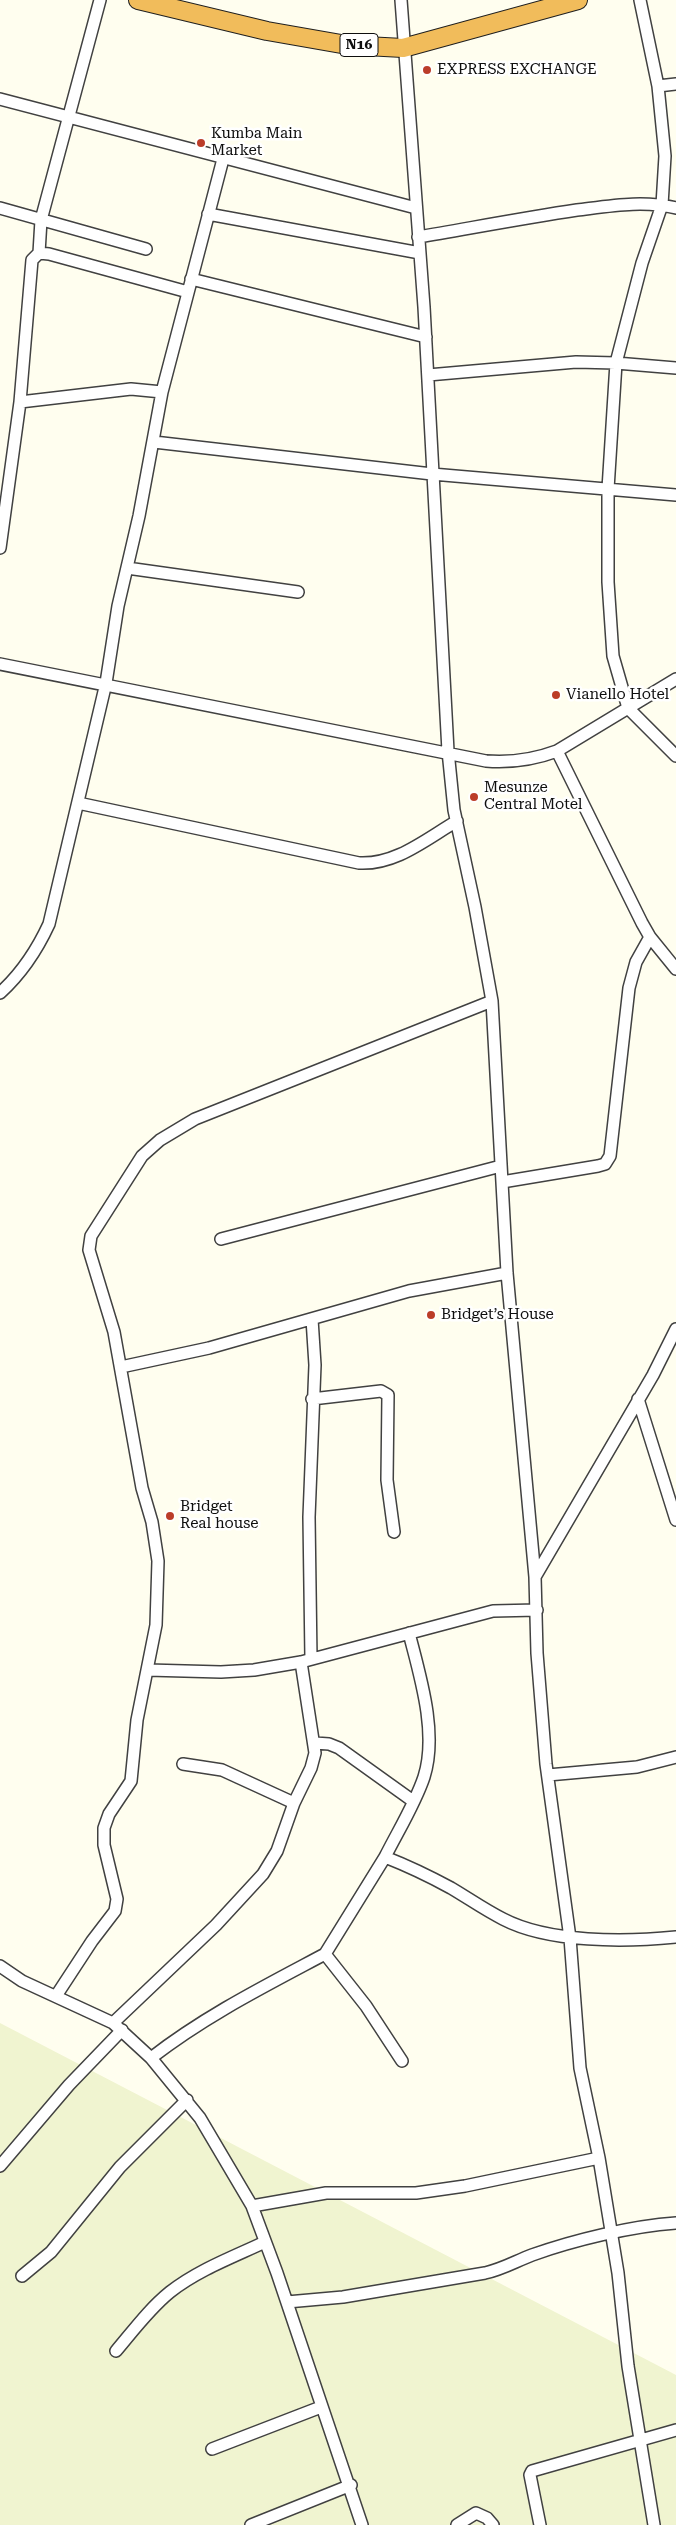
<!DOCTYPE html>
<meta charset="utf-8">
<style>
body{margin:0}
canvas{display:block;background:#fffeef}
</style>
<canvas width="676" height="2525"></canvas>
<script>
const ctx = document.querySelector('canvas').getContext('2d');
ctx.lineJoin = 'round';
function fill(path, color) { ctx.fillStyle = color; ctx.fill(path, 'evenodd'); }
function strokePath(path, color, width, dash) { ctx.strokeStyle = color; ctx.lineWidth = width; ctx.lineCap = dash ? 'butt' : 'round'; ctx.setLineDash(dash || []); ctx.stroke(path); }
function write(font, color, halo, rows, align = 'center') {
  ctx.font = font + ' "Roboto Serif",serif'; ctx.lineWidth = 5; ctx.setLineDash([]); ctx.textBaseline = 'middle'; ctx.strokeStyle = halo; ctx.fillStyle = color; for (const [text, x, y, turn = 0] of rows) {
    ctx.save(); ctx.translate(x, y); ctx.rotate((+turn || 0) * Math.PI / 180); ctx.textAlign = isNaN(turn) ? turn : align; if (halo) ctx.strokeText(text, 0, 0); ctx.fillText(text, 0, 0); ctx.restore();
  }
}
fill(new Path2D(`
 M 0,2023 L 676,2375 L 676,2525 L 0,2525 Z`), '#f0f4d0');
const minor = new Path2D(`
 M 401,0 L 424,307 L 448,751 L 454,810 L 475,907 L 492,1001 L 507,1273 L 535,1577 L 537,1653 L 546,1764 L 570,1938 L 580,2068 L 599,2158 L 618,2273 L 628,2366 L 654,2525
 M 640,0 L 658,86 L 665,156 L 662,205 L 642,263 L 616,363 L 608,489 L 608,582 L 613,656 L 628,708 L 676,756
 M 658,86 L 676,84
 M 0,99 L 416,208
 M 0,208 L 146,249
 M 208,214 L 420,253
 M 418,237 C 471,228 524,218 577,210 C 610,206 643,200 676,208
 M 39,253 L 41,220 L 100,0
 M 191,279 L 426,337
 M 428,375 L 576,362 L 616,363 L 676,368
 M 20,402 L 131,389 L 162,392
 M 154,442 L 432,474 L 676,495
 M 0,548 L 20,402 L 32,260 L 39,253 L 49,254 L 188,292
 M 127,568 L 298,592
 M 0,664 L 486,761 C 512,763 533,760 557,751 L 676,679
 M 557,751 L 642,923 L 650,937 L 676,969
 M 78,803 L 359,863 C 396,865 426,839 457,821
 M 0,993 C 22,973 37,950 49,924 L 106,683 L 118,606 L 139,516 L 162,392 L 223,159
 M 502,1182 L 598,1166 L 605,1164 L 610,1156 L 629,988 L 636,962 L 650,937
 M 221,1239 L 501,1166
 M 121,1367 L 209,1348 L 409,1291 L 507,1273
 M 312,1399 L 381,1391 L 388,1395 L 387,1480 L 394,1532
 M 638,1399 L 676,1520
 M 535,1577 L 653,1375 L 676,1329
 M 311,1659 L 309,1517 L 315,1365 L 312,1319
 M 148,1670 L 221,1672 L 254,1670 L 301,1662 L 493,1611 L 537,1610
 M 315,1743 L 329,1744 L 339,1748 L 413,1801
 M 183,1764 L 222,1770 L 294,1803
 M 548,1775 L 637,1767 L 676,1757
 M 385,1857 C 398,1831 415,1804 424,1777 C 438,1733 420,1676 409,1633
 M 325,1954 L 385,1857 C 408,1866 429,1876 451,1888 C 468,1898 485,1910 503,1919 C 549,1943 625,1942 676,1937
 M 0,1966 L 22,1981 L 113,2023 L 151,2058 L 200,2118 L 252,2206 L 277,2273 L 362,2525
 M 56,1996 L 92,1941 L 115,1911 L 117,1899 L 104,1845 L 104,1828 L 109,1814 L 131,1781 L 137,1720 L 156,1625 L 158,1561 L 152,1522 L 142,1488 L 114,1332 L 89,1250 L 91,1236 L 142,1156 L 160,1140 L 195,1119 L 492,1001
 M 113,2023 L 216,1925 L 263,1874 L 277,1851 L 294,1803 L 311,1768 L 315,1753 L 301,1662
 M 151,2058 C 205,2016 265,1986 325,1954 L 366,2006 L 402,2061
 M 0,2166 L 69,2085 L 122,2030
 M 252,2206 L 326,2193 L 416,2193 L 465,2186 L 599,2158
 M 22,2276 L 51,2252 L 120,2167 L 187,2100
 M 287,2302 L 343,2297 L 485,2273 C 503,2269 516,2261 532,2255 C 574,2240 632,2226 676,2223
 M 116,2351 C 133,2331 149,2309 170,2292 C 198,2270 233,2257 265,2242
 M 212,2449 L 321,2407
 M 251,2525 L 351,2485
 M 457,2525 L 476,2513 L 487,2518 L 493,2525
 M 540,2525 L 530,2475 L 532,2471 L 676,2430`);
const highway = new Path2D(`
 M 138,0 L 267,31 L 347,45 L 403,48 L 578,0`);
strokePath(minor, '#414141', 14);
strokePath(highway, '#1f1f1f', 20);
strokePath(minor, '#fff', 11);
strokePath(highway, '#f1bc5b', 18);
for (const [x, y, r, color] of [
 [427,70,5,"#bb3d29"],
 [201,143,5,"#bb3d29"],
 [556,695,5,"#bb3d29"],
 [474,797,5,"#bb3d29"],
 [431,1315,5,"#bb3d29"],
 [170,1516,5,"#bb3d29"]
]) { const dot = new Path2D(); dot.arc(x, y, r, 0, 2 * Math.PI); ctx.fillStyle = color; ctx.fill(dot); strokePath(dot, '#fff', 2); }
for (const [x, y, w] of [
 [359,45,38]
]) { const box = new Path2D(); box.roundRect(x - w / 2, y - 11.5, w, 23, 4); ctx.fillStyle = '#fff'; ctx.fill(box); strokePath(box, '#0e0e0e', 1); }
write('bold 14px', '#0e0e0e', null, [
 ["N16",359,45]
]);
write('15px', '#0e0e0e', '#fff', [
 ["EXPRESS EXCHANGE",437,70],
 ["Kumba Main",211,134],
 ["Market",211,151],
 ["Vianello Hotel",566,695],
 ["Mesunze",484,788],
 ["Central Motel",484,805],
 ["Bridget’s House",441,1315],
 ["Bridget",180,1507],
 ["Real house",180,1524]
], 'left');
</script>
